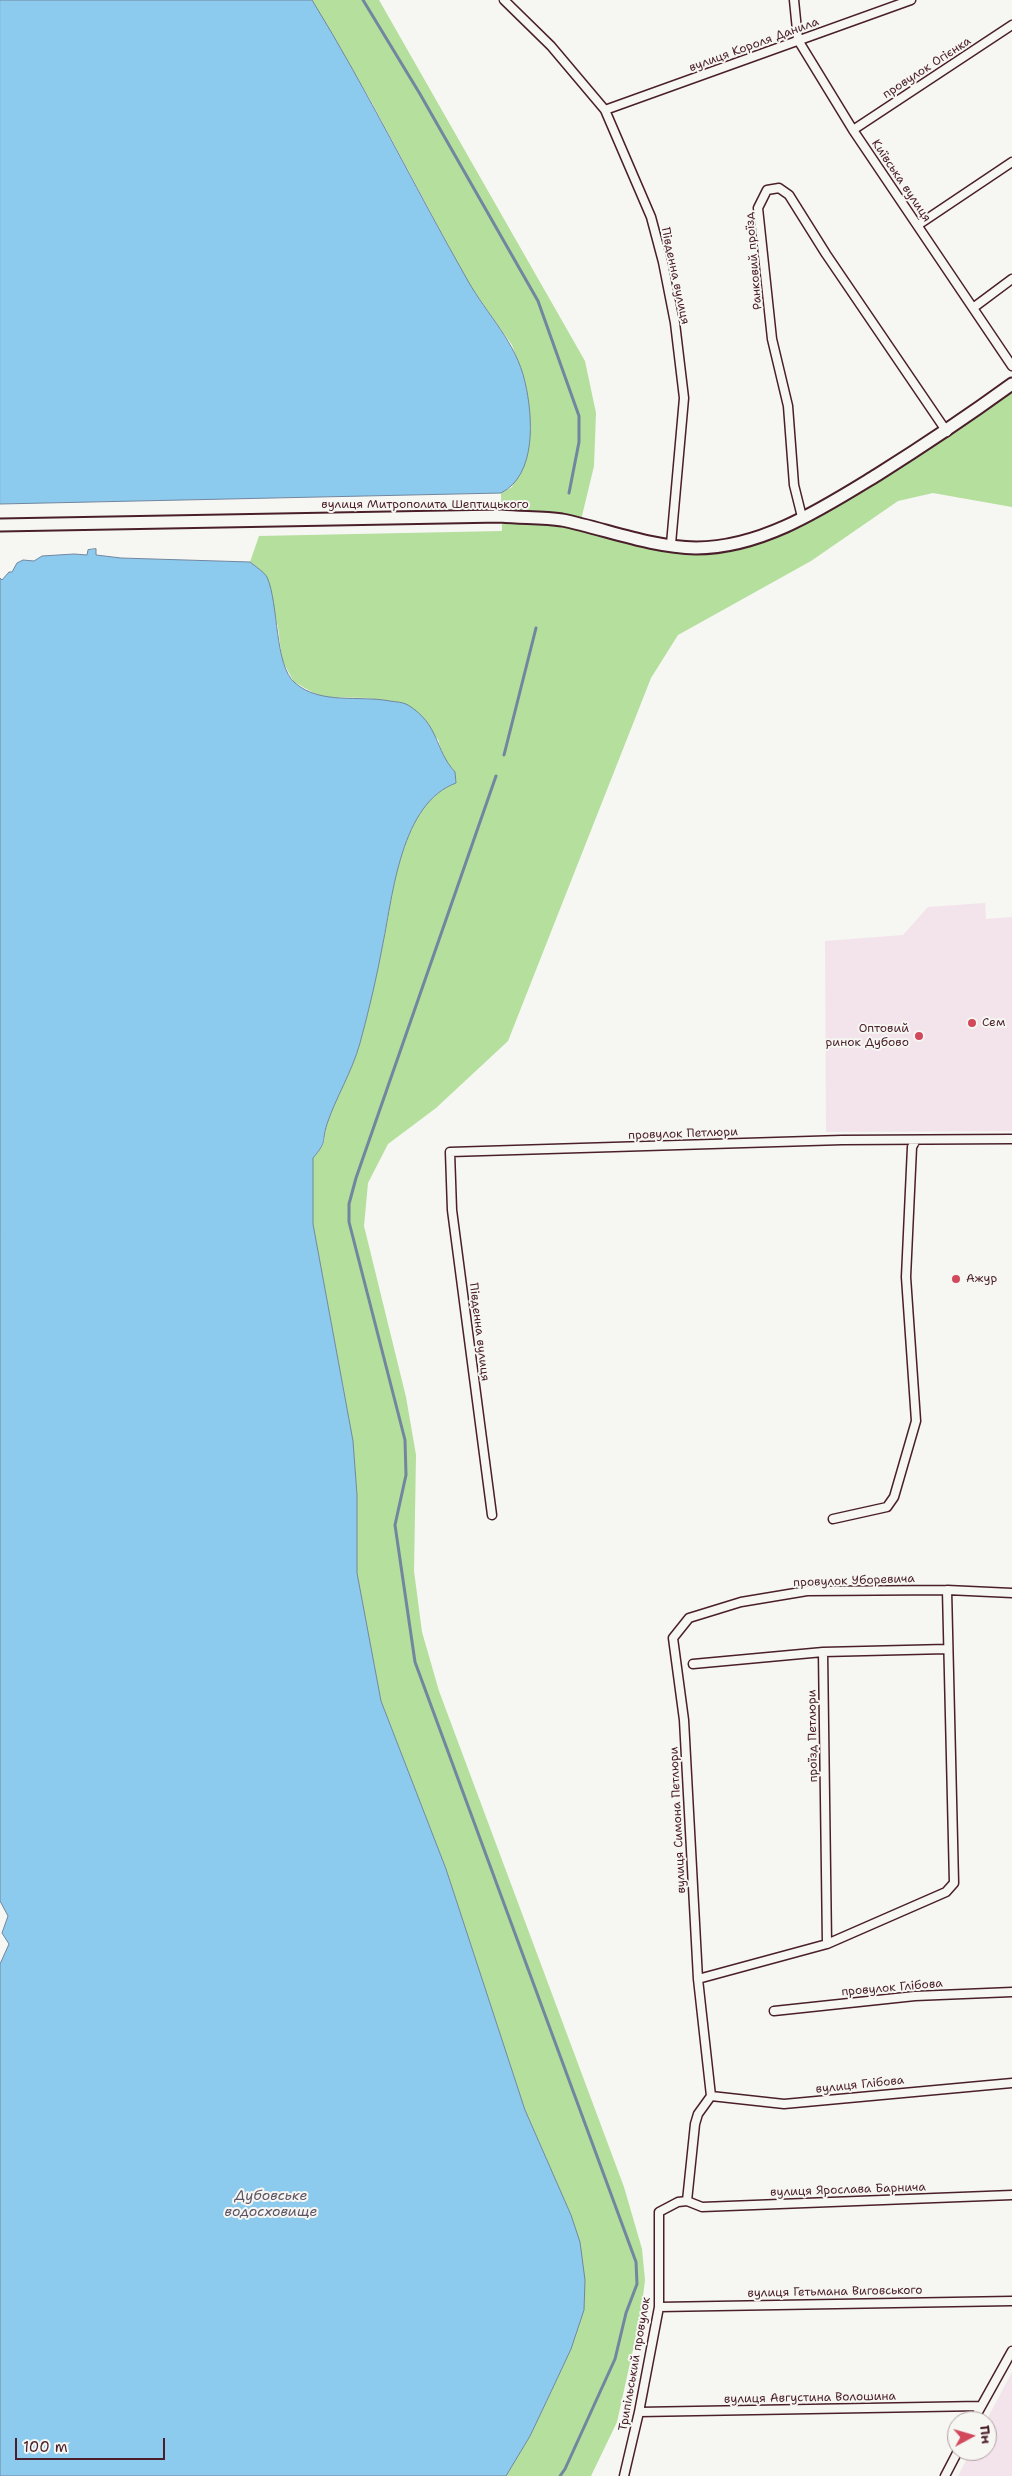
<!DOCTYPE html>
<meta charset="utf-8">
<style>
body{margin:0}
#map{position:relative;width:1012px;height:2476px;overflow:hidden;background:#f6f6f2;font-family:"Shantell Sans",sans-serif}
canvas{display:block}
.north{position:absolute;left:947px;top:2411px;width:50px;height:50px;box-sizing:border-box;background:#f6f6f2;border:1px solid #b1a0a2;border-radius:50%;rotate:84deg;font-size:14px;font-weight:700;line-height:20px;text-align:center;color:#4a1f2b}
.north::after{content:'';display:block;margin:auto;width:18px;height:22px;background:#d1495b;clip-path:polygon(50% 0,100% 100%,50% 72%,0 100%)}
.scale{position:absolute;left:15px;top:2438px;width:150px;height:22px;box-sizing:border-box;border:2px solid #4a1f2b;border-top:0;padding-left:6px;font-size:15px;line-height:18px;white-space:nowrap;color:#4a1f2b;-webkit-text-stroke:4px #f6f6f2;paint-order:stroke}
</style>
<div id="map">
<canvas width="1012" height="2476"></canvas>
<div class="north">Пн</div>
<div class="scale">100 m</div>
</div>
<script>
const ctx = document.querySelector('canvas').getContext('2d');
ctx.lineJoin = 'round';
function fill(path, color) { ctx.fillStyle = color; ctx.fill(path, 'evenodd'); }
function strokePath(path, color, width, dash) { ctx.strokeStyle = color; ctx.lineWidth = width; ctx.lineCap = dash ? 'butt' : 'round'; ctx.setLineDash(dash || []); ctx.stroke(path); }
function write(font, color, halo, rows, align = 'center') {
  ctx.font = font + ' "Shantell Sans",sans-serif'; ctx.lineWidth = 4; ctx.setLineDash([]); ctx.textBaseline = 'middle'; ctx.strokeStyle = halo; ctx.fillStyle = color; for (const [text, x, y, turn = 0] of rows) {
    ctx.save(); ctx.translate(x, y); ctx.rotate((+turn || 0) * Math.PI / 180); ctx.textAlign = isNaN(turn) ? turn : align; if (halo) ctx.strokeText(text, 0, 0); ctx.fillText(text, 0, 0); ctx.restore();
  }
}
fill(new Path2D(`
 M 985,903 L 986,919 L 1012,917 L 1012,1131 L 826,1132 L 825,941 L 903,935 L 928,907 Z
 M 1012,2372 L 1012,2476 L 958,2476 L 971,2451 L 987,2451 L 986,2421 Z`), '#f3e4ec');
fill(new Path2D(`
 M 312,0 L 379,0 L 585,361 L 596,413 L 594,466 L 581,520 L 563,521 C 606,535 649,552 695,554 C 762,556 825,514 880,480 C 925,452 969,423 1012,391 L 1012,507 L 933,493 L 898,501 L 811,561 L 678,635 L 651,678 L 508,1041 L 436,1108 L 388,1144 L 368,1183 L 364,1226 L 406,1397 L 416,1455 L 414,1571 L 422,1632 L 439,1691 L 624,2187 L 642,2249 L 645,2280 L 641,2313 L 617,2422 L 591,2476 L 506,2476 L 530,2436 L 549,2396 L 571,2349 L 584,2310 L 580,2242 L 571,2215 L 525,2110 L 446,1869 L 381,1701 L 357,1573 L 357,1495 L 353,1441 L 313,1224 L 313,1158 C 329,1140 322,1143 327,1124 C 336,1097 352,1072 360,1043 C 369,1010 377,976 383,943 C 393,894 401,803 456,783 L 455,772 L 444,759 L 438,739 L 370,698 L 321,697 L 294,682 L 282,660 L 278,627 L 266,576 L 250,562 L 259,536 L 502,531 L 501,493 L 512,487 L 531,429 L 525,381 L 512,345 L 469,284 L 371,101 Z`), '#b4df9d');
const water = new Path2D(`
 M 0,0 L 312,0 C 368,91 415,188 468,281 C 488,316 516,342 525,382 C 533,416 537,475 501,493 L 0,504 Z
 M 96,549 L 96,555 L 121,558 L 250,562 C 255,566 264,572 267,577 C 279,604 274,665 295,683 C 321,705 358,695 390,701 C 396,702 403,702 408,705 C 440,725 434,749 455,772 L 456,783 C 401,803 393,894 383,943 C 377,976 369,1010 360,1043 C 352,1072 336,1097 327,1124 C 321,1144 328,1140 313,1158 L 313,1224 L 353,1441 L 357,1495 L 357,1573 L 381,1701 L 446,1869 L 525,2110 L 571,2215 L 580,2242 L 585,2280 L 584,2310 L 571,2349 L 549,2396 L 530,2436 L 506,2476 L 0,2476 L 0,1964 L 9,1944 L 2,1933 L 8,1916 L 0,1901 L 0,578 L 2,580 L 9,572 L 12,572 L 17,563 L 23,560 L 34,561 L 42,556 L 74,554 L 87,555 L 88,550 Z`);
fill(water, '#8ccbed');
strokePath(water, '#72869f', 1);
strokePath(new Path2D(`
 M 363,0 L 420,94 L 538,301 L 579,416 L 579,442 L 569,493
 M 504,755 L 536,628
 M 496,776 L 356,1178 L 349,1204 L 349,1222 L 405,1440 L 406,1475 L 395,1525 L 415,1662 L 636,2262 L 637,2284 L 626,2313 L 615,2359 L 565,2469 L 560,2476`), '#72869f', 3);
const street = new Path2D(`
 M 504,0 L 551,46 L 605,110 L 651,217 L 663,262 L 675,323 L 684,398 L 671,544
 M 794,0 L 798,40 L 853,130 L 1012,366
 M 605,110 L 911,0
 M 853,130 L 1012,25
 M 918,225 L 1012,162
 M 973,308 L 1012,279
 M 802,517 L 794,485 L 788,406 L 772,339 L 758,208 L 767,190 L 779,188 L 789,195 L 826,254 L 947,432
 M 492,1515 L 452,1210 L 450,1152 L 842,1140 L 1012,1139
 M 833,1519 L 887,1507 L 894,1497 L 916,1421 L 906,1277 L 912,1147 L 916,1140
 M 693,1664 L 823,1652
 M 827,1944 L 823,1652 L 947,1649
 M 698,1979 L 827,1944 L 946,1892 L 954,1883 L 947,1590
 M 774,2011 L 915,1996 L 1012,1992
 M 711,2096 L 784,2104 L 1012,2083
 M 687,2201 L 702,2207 L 1012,2195
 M 659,2307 L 1012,2301
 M 639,2412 L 981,2406
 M 973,2421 L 1012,2351
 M 624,2476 L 639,2412 L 659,2307 L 659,2212 L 678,2202 L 687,2201 L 695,2124 L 698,2114 L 711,2096 L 698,1979 L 684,1720 L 673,1638 L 689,1618 L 741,1602 L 807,1591 L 947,1590 L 1012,1593
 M 945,2476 L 958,2451`);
const secondary = new Path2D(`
 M 0,525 L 501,516 C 521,518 543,517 562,520 C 606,529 650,547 696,548 C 762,548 823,508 877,475 C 923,446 968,416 1012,384`);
strokePath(street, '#4a1f2b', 11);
strokePath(secondary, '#4a1f2b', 15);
strokePath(street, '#f6f6f2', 8);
strokePath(secondary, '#f6f6f2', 11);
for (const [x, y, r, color] of [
 [972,1023,5,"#d1495b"],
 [919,1036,5,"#d1495b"],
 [956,1279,5,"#d1495b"]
]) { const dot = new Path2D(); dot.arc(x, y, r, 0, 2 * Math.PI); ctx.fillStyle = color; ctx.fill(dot); strokePath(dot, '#f6f6f2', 2); }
write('12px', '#4a1f2b', '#f6f6f2', [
 ["вулиця Короля Данила",754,45,-20],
 ["провулок Огієнка",927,68,-33],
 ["Київська вулиця",901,181,56],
 ["Ранковий проїзд",754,261,-95],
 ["Південна вулиця",675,276,78],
 ["вулиця Митрополита Шептицького",425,505],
 ["провулок Петлюри",683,1134,-2],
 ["Південна вулиця",479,1332,83],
 ["провулок Уборевича",854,1581,-2],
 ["проїзд Петлюри",813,1736,-91],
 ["вулиця Симона Петлюри",678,1820,-93],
 ["провулок Глібова",892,1988,-5],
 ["вулиця Глібова",860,2085,-6],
 ["вулиця Ярослава Барнича",848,2190,-2],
 ["вулиця Гетьмана Виговського",835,2292,-1],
 ["Трипільський провулок",635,2364,-80],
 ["вулиця Августина Волошина",810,2398,-1]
]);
write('12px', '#4a1f2b', '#f6f6f2', [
 ["Сем",982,1023],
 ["Оптовий",909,1029,"right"],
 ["ринок Дубово",909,1043,"right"],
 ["Ажур",966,1279]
], 'left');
write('italic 14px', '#5e5365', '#f6f6f2', [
 ["Дубовське",271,2196],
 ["водосховище",271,2212]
]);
</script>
